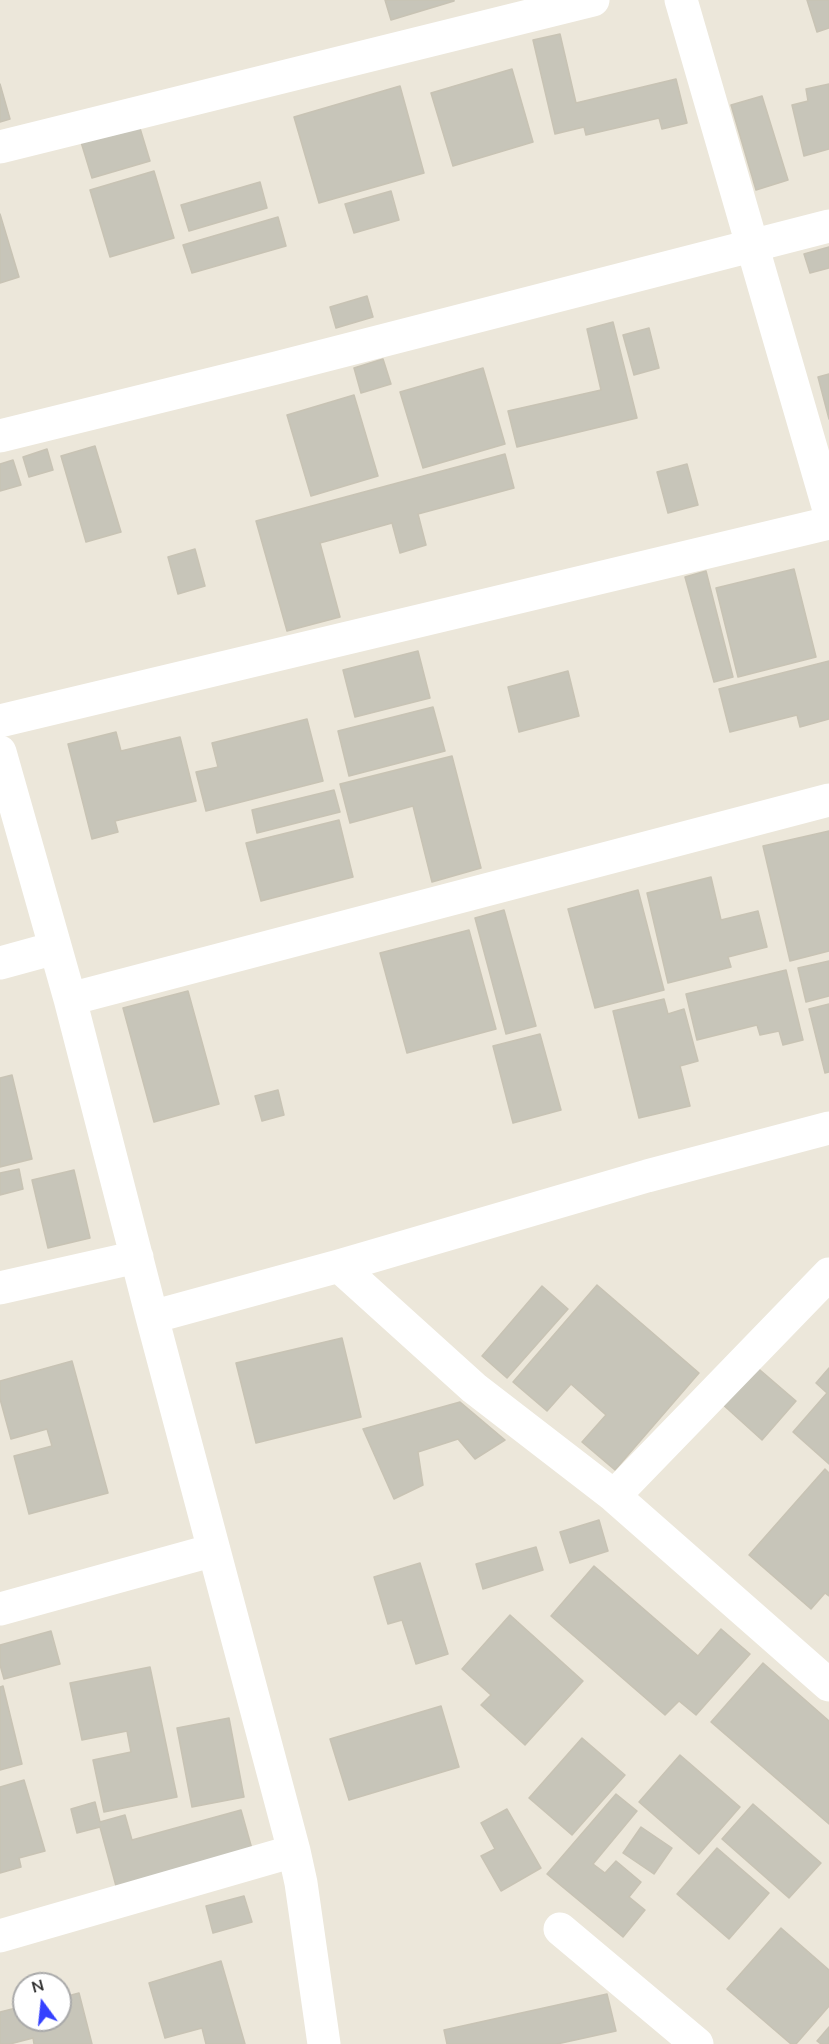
<!DOCTYPE html>
<style>
body{margin:0}
#map{position:relative;width:829px;height:2044px;overflow:hidden;background:#ece7da;font-family:"Nunito Sans",sans-serif}
canvas{display:block}
.north{position:absolute;left:12px;top:1972px;width:60px;height:60px;box-sizing:border-box;background:#fff;border:2px solid #a9a9a9;border-radius:50%;rotate:345deg;font-size:16px;font-weight:700;line-height:24px;text-align:center;color:#292929}
.north::after{content:'';display:block;margin:auto;width:21px;height:27px;background:#3541ff;clip-path:polygon(50% 0,100% 100%,50% 72%,0 100%)}
</style>
<div id="map">
<canvas width="829" height="2044"></canvas>
<div class="north">N</div>
</div>
<script>
const ctx = document.querySelector('canvas').getContext('2d');
ctx.lineJoin = 'round';
function fill(path, color) { ctx.fillStyle = color; ctx.fill(path, 'evenodd'); }
function strokePath(path, color, width, dash) { ctx.strokeStyle = color; ctx.lineWidth = width; ctx.lineCap = dash ? 'butt' : 'round'; ctx.setLineDash(dash || []); ctx.stroke(path); }
const building = new Path2D(`
 M 385,0 L 454,0 L 454,1 L 391,20 Z
 M 807,0 L 829,0 L 829,28 L 817,32 Z
 M 560,34 L 576,103 L 676,79 L 687,123 L 662,129 L 659,118 L 586,135 L 584,127 L 555,134 L 533,40 Z
 M 512,69 L 533,142 L 453,166 L 431,93 Z
 M 0,84 L 10,119 L 0,122 Z
 M 829,84 L 829,149 L 804,156 L 792,105 L 808,101 L 806,89 Z
 M 400,86 L 424,173 L 319,203 L 294,117 Z
 M 762,96 L 788,180 L 756,190 L 731,105 Z
 M 139,125 L 150,161 L 92,178 L 81,142 Z
 M 154,171 L 174,238 L 110,257 L 90,190 Z
 M 260,182 L 267,208 L 189,231 L 181,205 Z
 M 391,191 L 399,220 L 354,233 L 345,204 Z
 M 0,214 L 19,277 L 0,283 Z
 M 278,217 L 286,246 L 192,273 L 183,245 Z
 M 829,247 L 829,268 L 810,273 L 804,254 Z
 M 367,296 L 373,317 L 336,328 L 330,307 Z
 M 613,322 L 637,418 L 517,447 L 508,411 L 601,390 L 587,329 Z
 M 649,328 L 659,368 L 634,375 L 623,335 Z
 M 383,359 L 391,384 L 361,393 L 354,368 Z
 M 483,368 L 505,444 L 423,468 L 400,392 Z
 M 829,374 L 829,419 L 818,377 Z
 M 354,395 L 378,476 L 311,496 L 287,415 Z
 M 95,446 L 121,532 L 86,542 L 61,456 Z
 M 47,449 L 53,470 L 29,477 L 23,457 Z
 M 505,454 L 514,488 L 418,514 L 426,545 L 400,553 L 392,523 L 320,543 L 340,617 L 287,631 L 256,521 Z
 M 13,460 L 21,485 L 0,491 L 0,464 Z
 M 687,464 L 698,505 L 668,513 L 657,472 Z
 M 195,549 L 205,586 L 178,594 L 168,557 Z
 M 794,569 L 816,657 L 738,677 L 716,588 Z
 M 706,571 L 733,677 L 714,682 L 685,577 Z
 M 418,651 L 430,698 L 355,717 L 343,670 Z
 M 829,661 L 829,719 L 800,727 L 797,715 L 730,732 L 719,689 Z
 M 568,671 L 579,716 L 519,732 L 508,687 Z
 M 433,707 L 445,751 L 349,776 L 338,731 Z
 M 307,719 L 323,781 L 206,811 L 196,772 L 218,767 L 212,743 Z
 M 116,732 L 121,751 L 180,737 L 196,801 L 115,821 L 118,832 L 92,839 L 68,744 Z
 M 452,756 L 481,868 L 432,882 L 413,806 L 350,823 L 340,784 Z
 M 334,790 L 340,812 L 257,833 L 252,810 Z
 M 339,820 L 353,877 L 261,901 L 246,843 Z
 M 829,831 L 829,951 L 790,961 L 763,846 Z
 M 711,877 L 721,920 L 758,911 L 767,947 L 728,957 L 731,967 L 668,983 L 647,893 Z
 M 638,890 L 664,990 L 595,1008 L 568,909 Z
 M 504,910 L 536,1026 L 506,1034 L 475,918 Z
 M 469,930 L 496,1029 L 407,1053 L 380,953 Z
 M 829,961 L 829,996 L 806,1002 L 798,968 Z
 M 786,970 L 803,1040 L 783,1045 L 779,1031 L 760,1035 L 757,1025 L 697,1040 L 686,994 Z
 M 188,991 L 219,1104 L 154,1122 L 123,1008 Z
 M 664,999 L 668,1014 L 684,1009 L 698,1061 L 680,1066 L 690,1106 L 639,1118 L 613,1011 Z
 M 829,1004 L 829,1072 L 825,1073 L 809,1009 Z
 M 540,1034 L 561,1110 L 513,1123 L 493,1046 Z
 M 12,1075 L 32,1159 L 0,1167 L 0,1078 Z
 M 278,1090 L 284,1115 L 262,1121 L 255,1096 Z
 M 19,1169 L 23,1189 L 0,1195 L 0,1173 Z
 M 74,1170 L 90,1238 L 48,1248 L 32,1180 Z
 M 597,1285 L 699,1373 L 615,1470 L 582,1442 L 606,1415 L 571,1384 L 547,1411 L 513,1382 Z
 M 542,1286 L 568,1309 L 507,1378 L 482,1356 Z
 M 342,1338 L 361,1417 L 256,1443 L 236,1363 Z
 M 72,1361 L 108,1493 L 29,1514 L 14,1456 L 52,1446 L 47,1429 L 11,1439 L 0,1399 L 0,1381 Z
 M 753,1364 L 796,1401 L 762,1440 L 720,1402 Z
 M 829,1368 L 829,1464 L 793,1432 L 827,1393 L 816,1383 Z
 M 460,1402 L 505,1440 L 475,1459 L 458,1439 L 418,1452 L 423,1485 L 394,1499 L 363,1429 Z
 M 825,1469 L 829,1473 L 829,1596 L 825,1593 L 811,1609 L 749,1555 Z
 M 599,1520 L 608,1551 L 570,1563 L 560,1532 Z
 M 536,1547 L 543,1570 L 483,1589 L 476,1564 Z
 M 420,1563 L 448,1654 L 416,1664 L 402,1620 L 388,1624 L 374,1577 Z
 M 594,1566 L 698,1656 L 721,1629 L 750,1654 L 696,1715 L 679,1701 L 665,1715 L 551,1616 Z
 M 510,1615 L 583,1681 L 525,1745 L 481,1705 L 491,1695 L 462,1669 Z
 M 51,1631 L 60,1664 L 4,1679 L 0,1665 L 0,1645 Z
 M 763,1663 L 829,1721 L 829,1824 L 711,1722 Z
 M 150,1667 L 177,1797 L 104,1812 L 93,1760 L 131,1752 L 127,1731 L 82,1740 L 70,1683 Z
 M 3,1686 L 22,1764 L 0,1770 L 0,1687 Z
 M 441,1706 L 459,1767 L 349,1800 L 330,1739 Z
 M 229,1718 L 244,1797 L 192,1807 L 177,1728 Z
 M 582,1738 L 625,1775 L 572,1835 L 529,1798 Z
 M 680,1755 L 740,1807 L 699,1854 L 639,1802 Z
 M 24,1780 L 45,1851 L 19,1858 L 21,1867 L 0,1873 L 0,1787 Z
 M 616,1794 L 637,1811 L 593,1864 L 605,1873 L 616,1861 L 641,1882 L 629,1897 L 645,1910 L 623,1937 L 547,1874 Z
 M 95,1802 L 100,1822 L 125,1815 L 132,1840 L 241,1810 L 252,1849 L 116,1886 L 100,1827 L 77,1833 L 71,1809 Z
 M 753,1804 L 821,1863 L 789,1898 L 722,1839 Z
 M 507,1809 L 541,1868 L 501,1891 L 481,1856 L 495,1849 L 481,1823 Z
 M 641,1827 L 672,1848 L 654,1874 L 623,1853 Z
 M 717,1848 L 769,1893 L 729,1939 L 677,1894 Z
 M 244,1896 L 252,1922 L 213,1933 L 206,1906 Z
 M 781,1928 L 829,1970 L 829,2006 L 796,2044 L 791,2044 L 727,1989 Z
 M 221,1961 L 245,2044 L 206,2044 L 202,2028 L 165,2038 L 149,1983 Z
 M 79,1993 L 92,2044 L 34,2044 L 33,2038 L 10,2044 L 0,2044 L 0,2012 L 24,2006 L 24,2020 L 60,2020 L 60,1998 Z
 M 607,1994 L 616,2031 L 557,2044 L 447,2044 L 444,2030 Z
 M 829,2027 L 829,2044 L 821,2044 L 817,2041 Z`);
fill(building, '#c7c5b9');
strokePath(building, '#c8c3b4', 1.5);
strokePath(new Path2D(`
 M 681,0 L 829,510
 M 0,147 L 593,0
 M 0,436 L 276,368 L 829,226
 M 0,721 L 829,523
 M 0,752 L 70,999 L 152,1317 L 294,1851 L 301,1883 L 324,2044
 M 0,963 L 55,948
 M 70,999 L 829,800
 M 339,1266 L 474,1388 L 614,1496 L 829,1685
 M 0,1288 L 137,1257
 M 152,1317 L 339,1266 L 647,1176 L 829,1128
 M 614,1496 L 829,1274
 M 0,1609 L 214,1550
 M 560,1929 L 697,2044
 M 0,1936 L 294,1851`), '#fff', 33);
</script>
